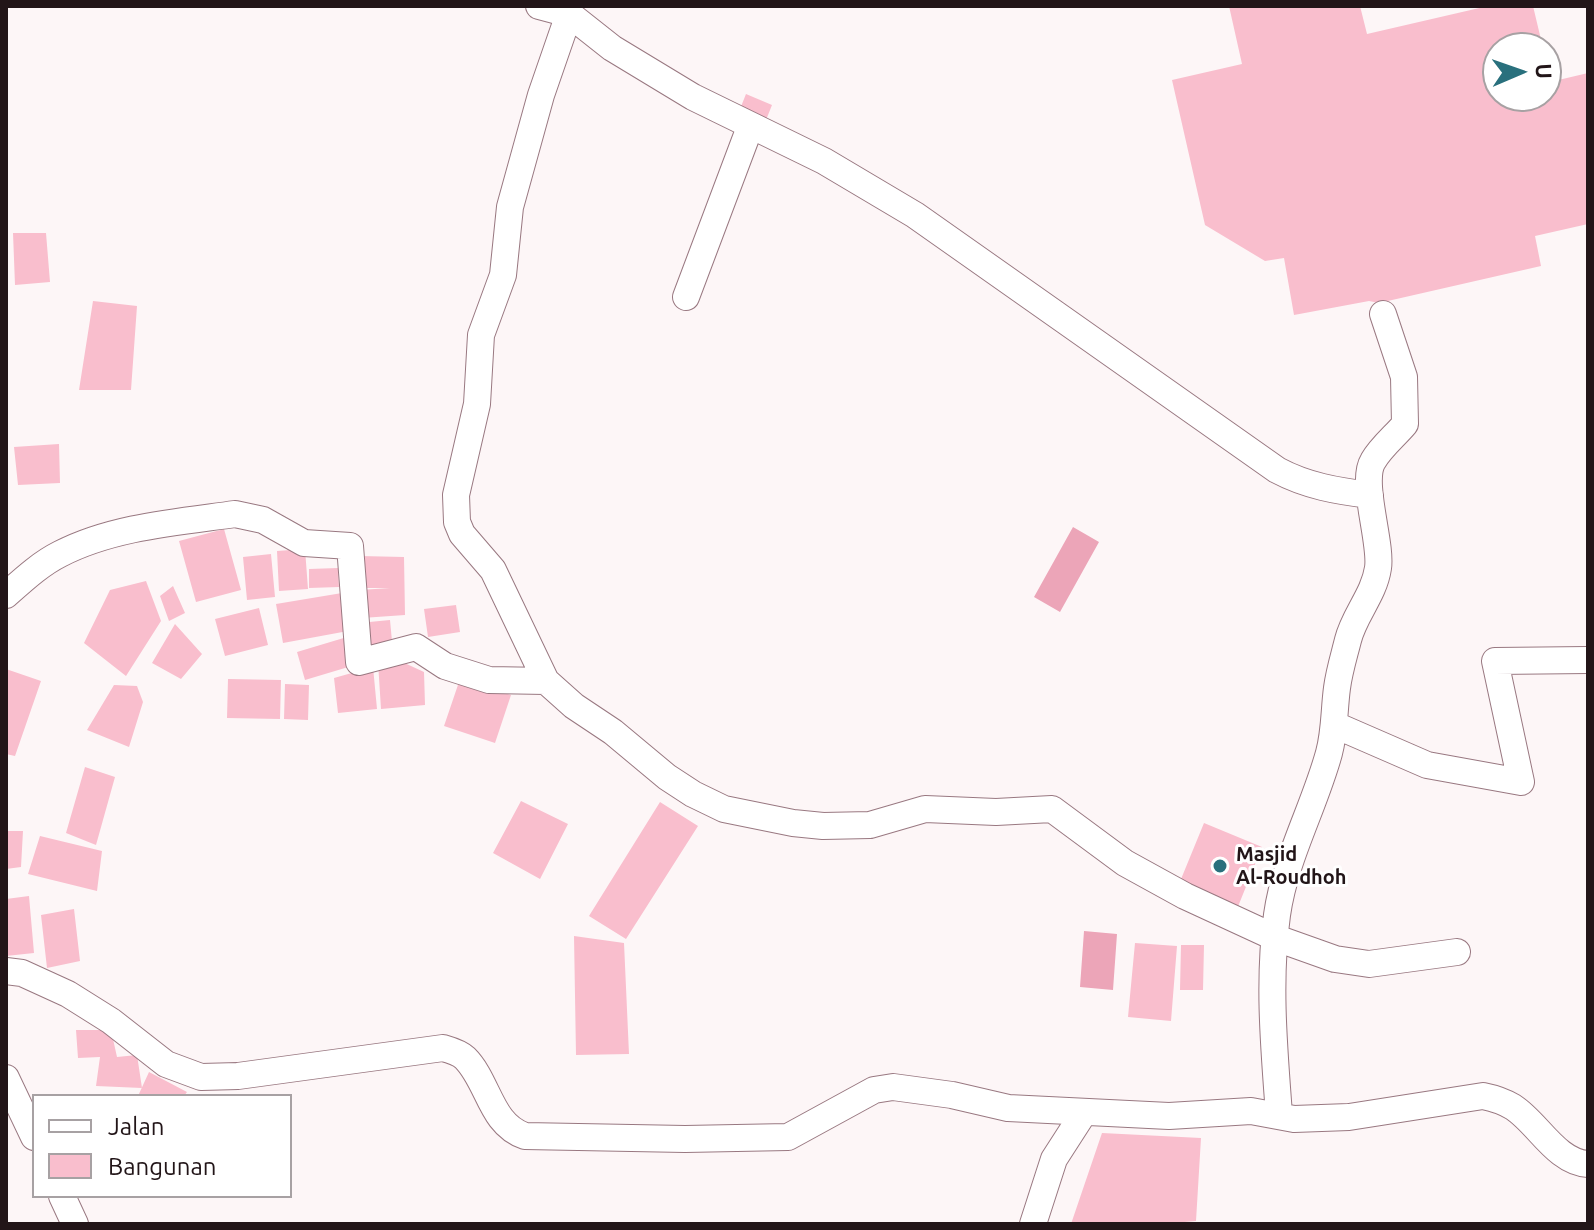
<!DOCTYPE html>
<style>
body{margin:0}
#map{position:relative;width:1594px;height:1230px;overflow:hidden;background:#fdf6f7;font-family:Ubuntu,sans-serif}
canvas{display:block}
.frame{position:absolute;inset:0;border:8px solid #221518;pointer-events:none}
.legend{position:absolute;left:32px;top:1094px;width:260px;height:104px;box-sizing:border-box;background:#fff;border:2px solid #a7a1a3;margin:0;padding:10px 14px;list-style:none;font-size:24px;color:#221518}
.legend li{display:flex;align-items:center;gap:16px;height:40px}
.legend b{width:40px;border:2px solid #a7a1a3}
.north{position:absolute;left:1482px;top:32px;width:80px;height:80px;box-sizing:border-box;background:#fff;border:2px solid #a7a1a3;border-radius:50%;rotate:88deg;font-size:22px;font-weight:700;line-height:32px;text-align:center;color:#221518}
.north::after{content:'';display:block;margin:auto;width:28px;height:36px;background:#29707d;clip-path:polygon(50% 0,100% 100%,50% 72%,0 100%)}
</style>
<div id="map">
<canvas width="1594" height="1230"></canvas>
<div class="frame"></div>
<ul class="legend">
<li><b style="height:10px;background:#fff"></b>Jalan</li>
<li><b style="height:22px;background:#f9becd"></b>Bangunan</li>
</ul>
<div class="north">U</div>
</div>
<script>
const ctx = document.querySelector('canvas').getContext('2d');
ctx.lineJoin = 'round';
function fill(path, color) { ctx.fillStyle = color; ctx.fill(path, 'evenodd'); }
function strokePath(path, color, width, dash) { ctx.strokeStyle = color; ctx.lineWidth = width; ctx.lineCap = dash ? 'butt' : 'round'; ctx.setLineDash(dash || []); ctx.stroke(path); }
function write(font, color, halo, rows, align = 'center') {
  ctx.font = font + ' Ubuntu,sans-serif'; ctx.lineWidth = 6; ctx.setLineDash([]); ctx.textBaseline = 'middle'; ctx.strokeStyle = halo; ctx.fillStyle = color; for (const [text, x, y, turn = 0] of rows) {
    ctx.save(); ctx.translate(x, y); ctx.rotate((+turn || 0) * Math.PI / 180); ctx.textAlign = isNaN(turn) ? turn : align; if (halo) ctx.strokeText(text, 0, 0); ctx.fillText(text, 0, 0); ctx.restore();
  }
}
fill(new Path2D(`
 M 1073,527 L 1099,542 L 1060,612 L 1034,597 Z
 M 1084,931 L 1117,934 L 1113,990 L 1080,987 Z`), '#eca5b8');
fill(new Path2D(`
 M 1229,6 L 1360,6 L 1367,34 L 1488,6 L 1533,6 L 1543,48 L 1498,48 L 1498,96 L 1546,96 L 1546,69 L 1550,82 L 1588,73 L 1588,224 L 1535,236 L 1541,266 L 1379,303 L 1369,301 L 1294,315 L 1284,258 L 1265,261 L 1205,225 L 1172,80 L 1242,64 Z
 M 746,94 L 772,105 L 764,125 L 738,114 Z
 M 13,233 L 46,233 L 50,282 L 15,285 Z
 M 93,301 L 137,306 L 131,390 L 79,390 Z
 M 59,444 L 60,483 L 18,485 L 14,447 Z
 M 224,529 L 241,590 L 196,602 L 179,541 Z
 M 305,549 L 308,589 L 279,591 L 277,551 Z
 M 271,554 L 275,597 L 247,600 L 243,557 Z
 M 360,556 L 404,557 L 405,615 L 362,618 L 360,590 L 390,588 L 360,588 Z
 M 338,568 L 339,587 L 309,588 L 309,569 Z
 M 146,581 L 161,621 L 126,676 L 84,643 L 110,590 Z
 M 173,586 L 185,613 L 169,621 L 160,596 Z
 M 342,593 L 348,631 L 283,643 L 276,604 Z
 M 456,605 L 460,632 L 428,637 L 424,609 Z
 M 259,608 L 268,645 L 225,656 L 215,619 Z
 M 390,620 L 393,652 L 363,655 L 359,623 Z
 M 175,624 L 202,654 L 181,679 L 152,663 Z
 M 347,637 L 355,665 L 305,680 L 297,652 Z
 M 398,660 L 424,672 L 425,705 L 381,709 L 378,662 Z
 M 373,667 L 377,709 L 338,713 L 334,678 Z
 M 6,669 L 41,681 L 15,756 L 6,754 Z
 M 228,679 L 281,680 L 280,719 L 227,718 Z
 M 460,679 L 511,695 L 495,743 L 444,726 Z
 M 285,684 L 309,685 L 308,720 L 284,719 Z
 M 114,685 L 137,686 L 143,702 L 129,747 L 87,730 Z
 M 85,767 L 115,777 L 96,845 L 66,833 Z
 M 521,801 L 568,824 L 540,879 L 493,853 Z
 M 660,802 L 698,826 L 626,939 L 589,916 Z
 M 1204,823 L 1262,847 L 1237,909 L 1179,884 Z
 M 6,831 L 23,831 L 21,867 L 6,869 Z
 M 40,836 L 102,851 L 97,891 L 28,874 Z
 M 29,896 L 34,953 L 6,956 L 6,899 Z
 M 74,909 L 80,961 L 47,968 L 41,915 Z
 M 574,936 L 624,943 L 629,1054 L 576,1055 Z
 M 1135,943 L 1177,946 L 1171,1021 L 1128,1017 Z
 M 1181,945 L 1204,945 L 1203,990 L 1180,990 Z
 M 76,1030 L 111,1030 L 117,1057 L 137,1055 L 142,1088 L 96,1086 L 100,1057 L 78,1058 Z
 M 149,1072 L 187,1092 L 184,1096 L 138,1096 Z
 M 1102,1133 L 1201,1138 L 1196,1221 L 1162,1224 L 1071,1224 Z`), '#f9becd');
const minor = new Path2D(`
 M 539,6 L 569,14 L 612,48 L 693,97 L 824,161 L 915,215 L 1277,470 C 1307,486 1337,491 1370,495
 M 569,14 L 541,95 L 510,207 L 503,275 L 481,335 L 477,404 L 456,495 L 457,522 L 462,534 L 493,570 L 546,681 L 574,706 L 613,732 L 667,777 L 693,794 L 724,809 L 793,823 L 823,826 L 870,825 L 925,809 L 996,812 L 1052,809 L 1125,863 L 1185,896 L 1276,938 L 1335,959 L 1369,964 L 1457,952
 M 686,297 L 750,127
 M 6,595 C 23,580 40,564 60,554 C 112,527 177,522 235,514 L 263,520 L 304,543 L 350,546 L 359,662 L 416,647 L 445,666 L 489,680 L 546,681
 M 1335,725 L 1427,765 L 1521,782 L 1495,661 L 1588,660
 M 6,971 L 22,973 L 68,994 L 111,1021 L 166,1064 L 201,1077 L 238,1076 L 443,1048 C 450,1050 460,1053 465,1058 C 489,1082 490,1124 525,1136 L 685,1139 L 788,1137 L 874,1090 L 893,1087 L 952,1095 L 1008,1108 L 1169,1116 L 1251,1111 L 1294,1119 L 1349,1117 L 1483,1096 C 1493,1098 1503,1101 1513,1107 C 1538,1123 1556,1162 1588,1164
 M 6,1078 L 34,1137
 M 1279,1114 C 1274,1048 1268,981 1277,915 C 1285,858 1314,808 1329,753 C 1335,731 1334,710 1337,688 C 1339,672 1344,656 1348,640 C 1354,615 1374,595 1378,568 C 1382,543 1360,482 1373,461 C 1381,447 1395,436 1405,424 L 1404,377 L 1383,314
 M 62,1196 L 75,1224
 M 1033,1224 L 1054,1159 L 1083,1114`);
strokePath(minor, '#997881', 28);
strokePath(minor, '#fff', 26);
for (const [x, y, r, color] of [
 [1220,866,8,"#29707d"]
]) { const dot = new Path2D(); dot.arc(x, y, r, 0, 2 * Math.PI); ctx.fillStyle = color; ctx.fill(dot); strokePath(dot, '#fff', 3); }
write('bold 20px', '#221518', '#fff', [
 ["Masjid",1236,854],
 ["Al-Roudhoh",1236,877]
], 'left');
</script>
